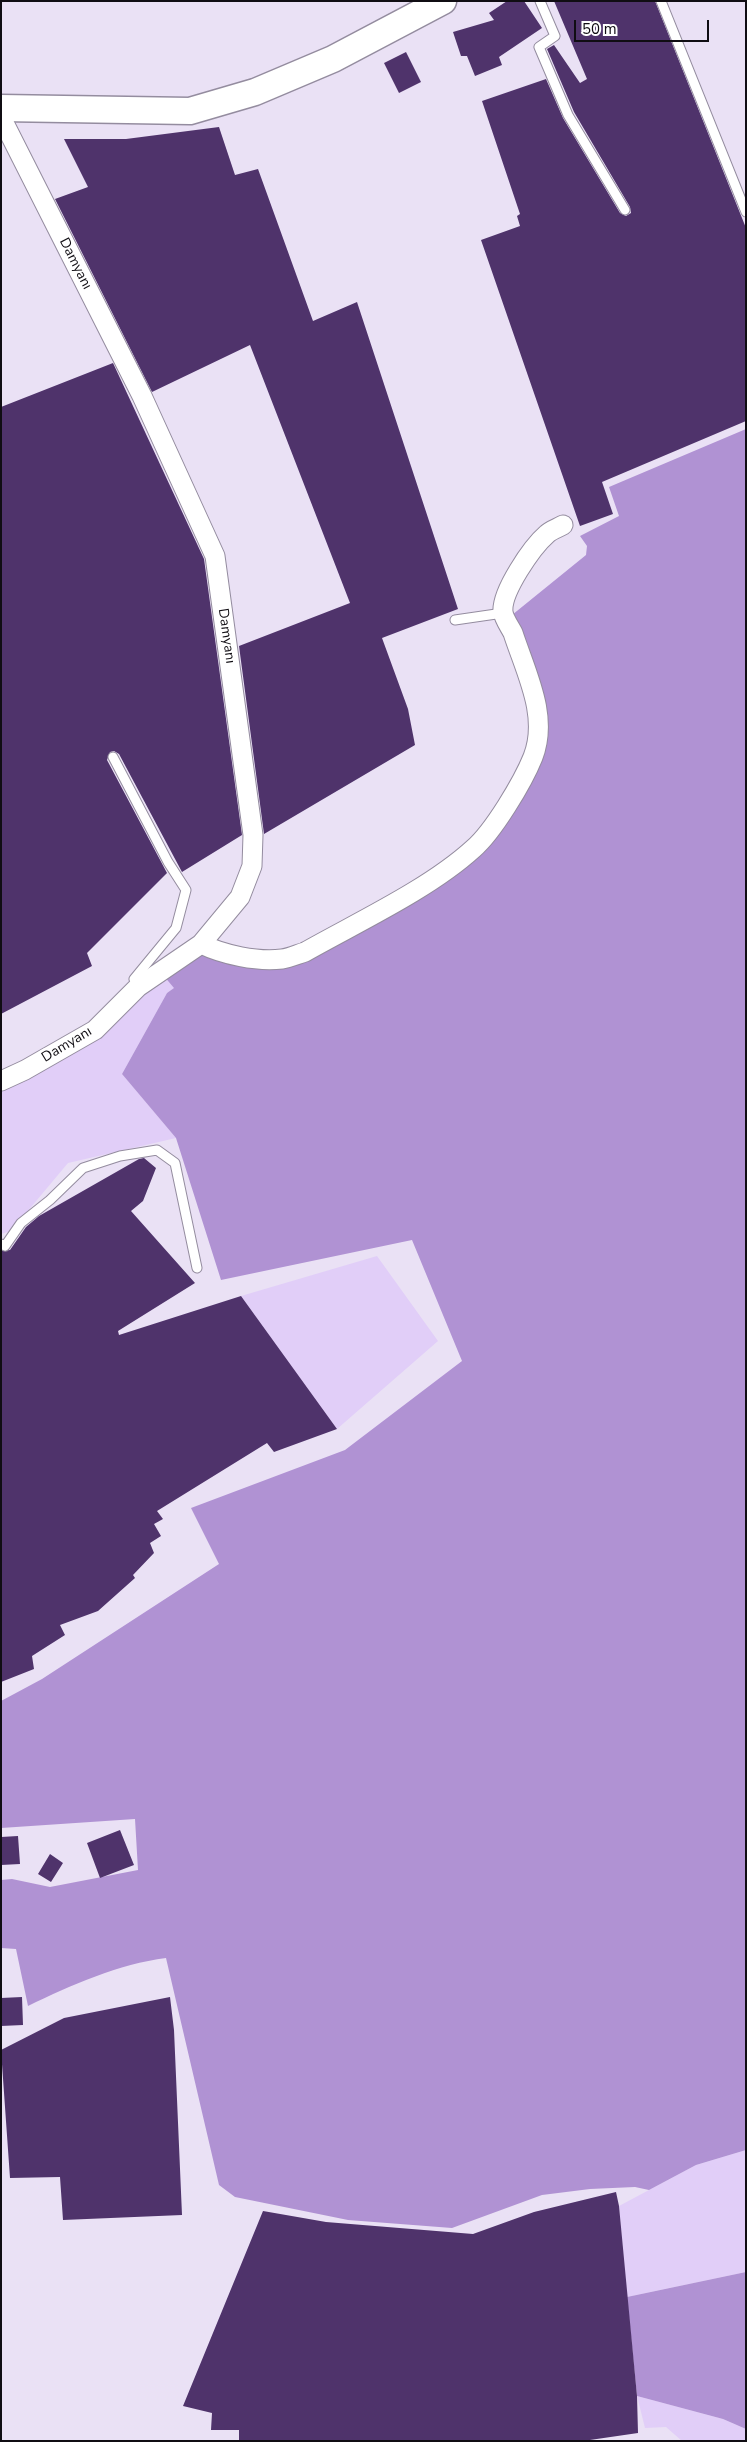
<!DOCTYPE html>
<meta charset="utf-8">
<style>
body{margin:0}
#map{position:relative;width:747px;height:2442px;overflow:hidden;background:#eae1f5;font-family:"Nunito Sans",sans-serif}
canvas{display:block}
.frame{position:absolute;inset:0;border:2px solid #100d13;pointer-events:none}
.scale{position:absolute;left:574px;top:20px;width:135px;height:22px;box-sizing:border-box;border:2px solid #100d13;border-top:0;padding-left:6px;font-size:15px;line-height:18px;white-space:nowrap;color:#100d13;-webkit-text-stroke:4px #fff;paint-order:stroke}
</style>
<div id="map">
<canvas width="747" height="2442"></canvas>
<div class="frame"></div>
<div class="scale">50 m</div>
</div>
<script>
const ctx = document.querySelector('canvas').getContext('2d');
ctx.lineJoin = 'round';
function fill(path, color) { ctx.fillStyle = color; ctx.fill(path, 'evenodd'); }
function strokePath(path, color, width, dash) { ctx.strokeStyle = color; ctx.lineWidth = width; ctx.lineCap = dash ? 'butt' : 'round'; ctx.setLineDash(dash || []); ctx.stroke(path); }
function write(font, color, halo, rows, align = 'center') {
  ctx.font = font + ' "Nunito Sans",sans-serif'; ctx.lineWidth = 5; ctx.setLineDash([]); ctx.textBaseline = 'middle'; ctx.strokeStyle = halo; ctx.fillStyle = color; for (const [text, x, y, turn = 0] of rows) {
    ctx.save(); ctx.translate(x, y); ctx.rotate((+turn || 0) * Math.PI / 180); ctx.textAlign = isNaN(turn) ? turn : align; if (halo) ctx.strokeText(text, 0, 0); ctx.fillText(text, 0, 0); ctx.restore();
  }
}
fill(new Path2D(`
 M 163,975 L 175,988 L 167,993 L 122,1074 L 176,1138 L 68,1163 L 11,1231 L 1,1234 L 1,1086 Z
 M 377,1256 L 438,1341 L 337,1429 L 241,1296 Z
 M 746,2150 L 746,2272 L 627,2297 L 619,2206 L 696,2165 Z
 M 637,2396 L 723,2419 L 746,2429 L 746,2441 L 682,2441 L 666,2427 L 645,2428 Z`), '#e1cef8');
fill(new Path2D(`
 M 746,429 L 746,2150 L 696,2165 L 649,2190 L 635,2187 L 590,2189 L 542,2195 L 452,2228 L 348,2220 L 235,2197 L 219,2185 L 166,1958 C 119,1964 71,1985 28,2006 L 16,1949 L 1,1948 L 1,1880 L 12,1879 L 50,1887 L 138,1870 L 135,1819 L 1,1828 L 1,1701 L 42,1679 L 219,1564 L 191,1508 L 345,1450 L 462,1361 L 412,1240 L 221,1280 L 176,1138 L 122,1074 L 167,993 L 174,988 L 163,975 L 200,953 L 262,965 L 440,880 L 537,759 L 512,615 L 586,555 L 587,546 L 580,536 L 619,516 L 609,487 Z
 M 746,2272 L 746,2429 L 723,2419 L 637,2396 L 627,2297 Z`), '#b092d3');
fill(new Path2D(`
 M 507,1 L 524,1 L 542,28 L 499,57 L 502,65 L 475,76 L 467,56 L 461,56 L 453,32 L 494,20 L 489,13 Z
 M 554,1 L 655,1 L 746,228 L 746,421 L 602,482 L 613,514 L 580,526 L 481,240 L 520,226 L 517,216 L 520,214 L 482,101 L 546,79 L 563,118 L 620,213 L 626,216 L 631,213 L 630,207 L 574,112 L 547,49 L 554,45 L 580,83 L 587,79 Z
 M 406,52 L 421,82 L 399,93 L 384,63 Z
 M 219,127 L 235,175 L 258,169 L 313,321 L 357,302 L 458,609 L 382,638 L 408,709 L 415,745 L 264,834 L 239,646 L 350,603 L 250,345 L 152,392 L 55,199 L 88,187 L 64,139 L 126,139 Z
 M 113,363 L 204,559 L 242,835 L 182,872 L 119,754 L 114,751 L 110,752 L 107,760 L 167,873 L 87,953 L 92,966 L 1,1014 L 1,407 Z
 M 144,1158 L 156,1168 L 143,1201 L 131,1211 L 195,1283 L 118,1331 L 119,1335 L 241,1296 L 337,1429 L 274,1452 L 267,1443 L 157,1511 L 163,1519 L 154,1524 L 161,1536 L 150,1543 L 154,1553 L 133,1575 L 135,1578 L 98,1611 L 60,1625 L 65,1635 L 32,1656 L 34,1669 L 1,1682 L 1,1251 L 10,1250 L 26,1227 L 39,1216 L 139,1159 Z
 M 120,1830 L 134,1865 L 100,1878 L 87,1843 Z
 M 18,1836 L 20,1864 L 1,1865 L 1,1837 Z
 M 50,1854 L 63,1863 L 51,1882 L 38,1874 Z
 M 22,1997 L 23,2025 L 1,2026 L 1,1998 Z
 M 170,1997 L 174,2030 L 182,2215 L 63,2220 L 60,2177 L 10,2178 L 1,2050 L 64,2018 Z
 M 616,2192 L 619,2206 L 637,2396 L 638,2433 L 583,2441 L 239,2441 L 239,2430 L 211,2430 L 212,2413 L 183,2406 L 263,2211 L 326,2222 L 473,2234 L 534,2212 Z`), '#4f336b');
const lane = new Path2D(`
 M 540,1 L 555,36 L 539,47 L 568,115 L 625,210
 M 661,1 L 746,212
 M 455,620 L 503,613
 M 113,757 L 168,862 L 186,890 L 176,928 L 134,979 L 138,987
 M 1,1244 L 5,1246 L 21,1223 L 50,1200 L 83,1168 L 120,1156 L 157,1150 L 175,1163 L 197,1268`);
const street = new Path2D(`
 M 1,117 L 142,396 L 215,556 L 253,835 L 252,866 L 240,897 L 201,944 L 138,987 L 95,1030 L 25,1070 L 1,1081
 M 201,944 C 224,955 257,962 282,959 C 290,958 298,954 305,952 C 358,922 429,889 473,849 C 493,832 523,782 533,757 C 549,716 526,673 513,633 C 510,627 504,619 503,612 C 501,592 532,547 547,534 C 551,530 558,528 563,525`);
const secondary = new Path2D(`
 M 1,108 L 190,111 L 255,92 L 333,59 L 443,1`);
strokePath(lane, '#948c9f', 11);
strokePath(street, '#948c9f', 21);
strokePath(secondary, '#948c9f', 29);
strokePath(lane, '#fff', 9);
strokePath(street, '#fff', 19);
strokePath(secondary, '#fff', 26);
write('14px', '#100d13', '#fff', [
 ["Damyanı",75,264,63],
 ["Damyanı",226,636,82],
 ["Damyanı",67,1045,-31]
]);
</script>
